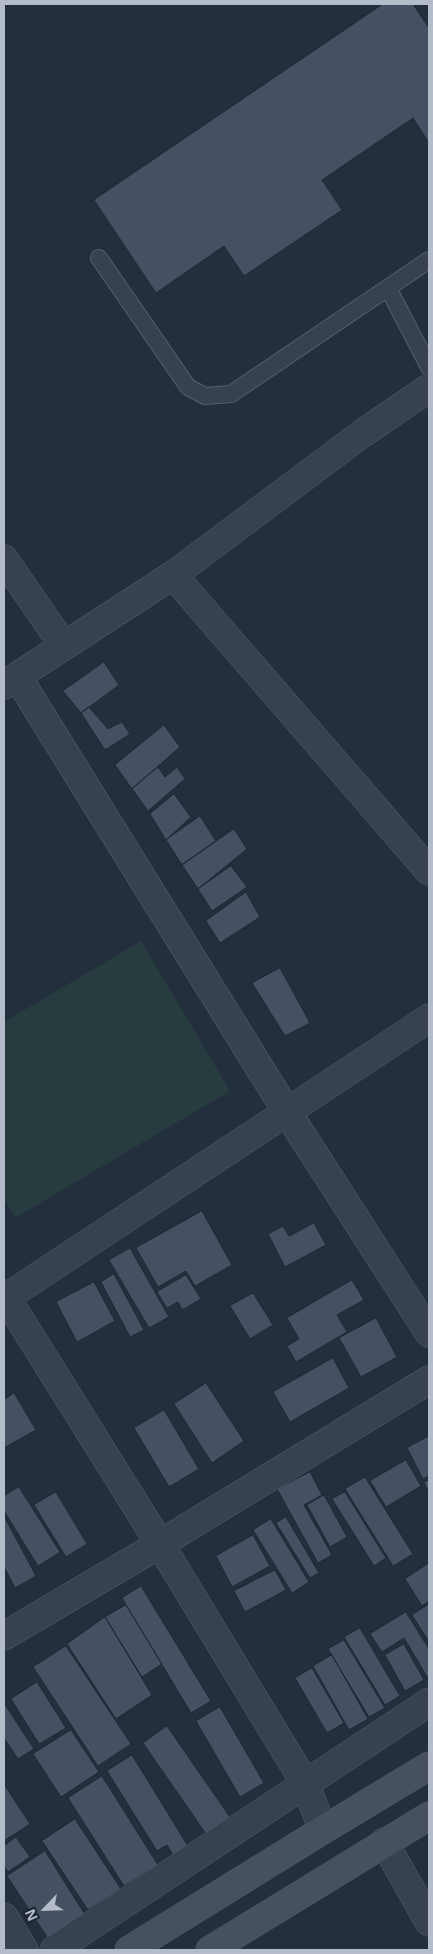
<!DOCTYPE html>
<style>
body{margin:0}
#map{position:relative;width:433px;height:1954px;overflow:hidden;background:#242f3e;font-family:"Noto Sans",sans-serif}
canvas{display:block}
.frame{position:absolute;inset:0;border:5px solid #b4bcc9;pointer-events:none}
.north{position:absolute;left:20px;top:1884px;width:50px;height:50px;-webkit-text-stroke:4px #1d2633;paint-order:stroke;rotate:246deg;font-size:14px;font-weight:700;line-height:20px;text-align:center;color:#b4bcc9}
.north::after{content:'';display:block;margin:auto;width:18px;height:22px;background:#b4bcc9;clip-path:polygon(50% 0,100% 100%,50% 72%,0 100%)}
</style>
<div id="map">
<canvas width="433" height="1954"></canvas>
<div class="frame"></div>
<div class="north">N</div>
</div>
<script>
const ctx = document.querySelector('canvas').getContext('2d');
ctx.lineJoin = 'round';
function fill(path, color) { ctx.fillStyle = color; ctx.fill(path, 'evenodd'); }
function strokePath(path, color, width, dash) { ctx.strokeStyle = color; ctx.lineWidth = width; ctx.lineCap = dash ? 'butt' : 'round'; ctx.setLineDash(dash || []); ctx.stroke(path); }
fill(new Path2D(`
 M 141,941 L 230,1091 L 15,1218 L 4,1199 L 4,1022 Z`), '#263c3f');
const building = new Path2D(`
 M 383,4 L 413,4 L 429,28 L 429,143 L 413,118 L 322,180 L 342,210 L 244,276 L 224,246 L 156,293 L 94,200 Z
 M 104,662 L 119,685 L 81,713 L 63,691 Z
 M 89,707 L 108,729 L 122,722 L 130,734 L 105,750 L 81,713 Z
 M 164,725 L 180,747 L 132,789 L 115,765 Z
 M 158,767 L 165,777 L 177,767 L 185,779 L 148,811 L 132,789 Z
 M 174,794 L 191,817 L 166,840 L 150,814 Z
 M 200,816 L 216,841 L 182,865 L 166,840 Z
 M 234,829 L 247,849 L 198,889 L 182,865 Z
 M 231,866 L 247,887 L 212,911 L 198,889 Z
 M 246,892 L 260,917 L 220,943 L 206,921 Z
 M 280,968 L 310,1023 L 285,1036 L 252,983 Z
 M 202,1211 L 232,1265 L 195,1286 L 186,1271 L 158,1287 L 136,1248 Z
 M 314,1223 L 326,1245 L 285,1267 L 268,1234 L 283,1226 L 289,1236 Z
 M 130,1248 L 169,1317 L 149,1328 L 109,1260 Z
 M 114,1274 L 144,1330 L 130,1337 L 101,1282 Z
 M 186,1275 L 201,1299 L 182,1310 L 178,1302 L 167,1308 L 157,1292 Z
 M 352,1280 L 364,1300 L 337,1315 L 347,1332 L 296,1362 L 287,1346 L 299,1339 L 287,1318 Z
 M 94,1282 L 115,1321 L 77,1342 L 56,1302 Z
 M 253,1293 L 273,1325 L 250,1339 L 230,1306 Z
 M 376,1318 L 397,1357 L 361,1377 L 339,1338 Z
 M 333,1358 L 349,1388 L 290,1422 L 273,1392 Z
 M 206,1383 L 244,1441 L 212,1463 L 174,1404 Z
 M 14,1393 L 36,1430 L 4,1448 L 4,1400 Z
 M 164,1410 L 199,1469 L 169,1487 L 134,1428 Z
 M 429,1436 L 429,1476 L 423,1479 L 407,1448 Z
 M 406,1460 L 421,1486 L 386,1507 L 370,1481 Z
 M 310,1472 L 322,1495 L 304,1505 L 332,1555 L 318,1563 L 277,1489 Z
 M 365,1477 L 413,1554 L 393,1566 L 345,1489 Z
 M 429,1480 L 429,1494 L 424,1482 Z
 M 19,1487 L 60,1552 L 38,1566 L 4,1511 L 4,1496 Z
 M 56,1492 L 87,1544 L 66,1557 L 34,1505 Z
 M 345,1492 L 386,1558 L 374,1566 L 332,1499 Z
 M 324,1495 L 347,1537 L 330,1547 L 307,1505 Z
 M 4,1516 L 36,1576 L 15,1588 L 4,1567 Z
 M 286,1517 L 319,1573 L 310,1578 L 276,1523 Z
 M 271,1519 L 309,1582 L 292,1593 L 253,1530 Z
 M 253,1535 L 270,1566 L 232,1587 L 216,1556 Z
 M 429,1563 L 429,1601 L 422,1606 L 405,1579 Z
 M 275,1570 L 286,1590 L 245,1612 L 234,1591 Z
 M 141,1586 L 211,1701 L 191,1713 L 122,1598 Z
 M 429,1604 L 429,1642 L 412,1615 Z
 M 126,1605 L 162,1664 L 142,1677 L 105,1617 Z
 M 406,1612 L 429,1649 L 429,1680 L 404,1638 L 382,1652 L 370,1634 Z
 M 105,1617 L 152,1695 L 116,1719 L 67,1644 Z
 M 360,1628 L 400,1696 L 385,1705 L 344,1637 Z
 M 344,1640 L 385,1708 L 369,1717 L 328,1649 Z
 M 404,1644 L 424,1680 L 405,1691 L 385,1655 Z
 M 66,1646 L 131,1744 L 98,1766 L 33,1667 Z
 M 332,1655 L 368,1719 L 349,1730 L 313,1666 Z
 M 312,1668 L 344,1723 L 327,1733 L 295,1678 Z
 M 37,1682 L 66,1728 L 39,1744 L 11,1699 Z
 M 4,1703 L 34,1749 L 18,1759 L 4,1738 Z
 M 220,1707 L 264,1783 L 240,1797 L 196,1721 Z
 M 167,1726 L 230,1817 L 206,1834 L 143,1743 Z
 M 71,1730 L 99,1772 L 61,1797 L 33,1754 Z
 M 132,1755 L 188,1846 L 173,1855 L 167,1845 L 157,1851 L 107,1771 Z
 M 102,1776 L 158,1865 L 124,1886 L 68,1798 Z
 M 4,1784 L 30,1824 L 4,1841 Z
 M 75,1819 L 121,1889 L 88,1910 L 42,1841 Z
 M 16,1837 L 30,1857 L 8,1872 L 4,1866 L 4,1846 Z
 M 45,1851 L 86,1916 L 49,1940 L 7,1876 Z`);
fill(building, '#455162');
strokePath(building, '#1f2835', 1);
const lane = new Path2D(`
 M 99,258 L 188,387 L 205,396 L 231,394 L 429,260
 M 388,288 L 429,367`);
const street = new Path2D(`
 M 4,559 L 64,646
 M 173,575 L 429,871
 M 17,676 L 287,1112 L 429,1333
 M 4,685 L 173,575 L 363,433 L 429,388
 M 4,1294 L 160,1544 L 305,1783 L 323,1830
 M 4,1299 L 429,1018
 M 4,1636 L 160,1544 L 429,1380
 M 384,1842 L 429,1922
 M 4,1917 L 24,1950
 M 54,1950 L 429,1702`);
const secondary = new Path2D(`
 M 129,1950 L 323,1830 L 429,1766
 M 210,1950 L 429,1816`);
strokePath(lane, '#565f6c', 18);
strokePath(street, '#565f6c', 29);
strokePath(secondary, '#565f6c', 29);
strokePath(lane, '#38414e', 16);
strokePath(street, '#38414e', 28);
strokePath(secondary, '#465061', 28);
</script>
